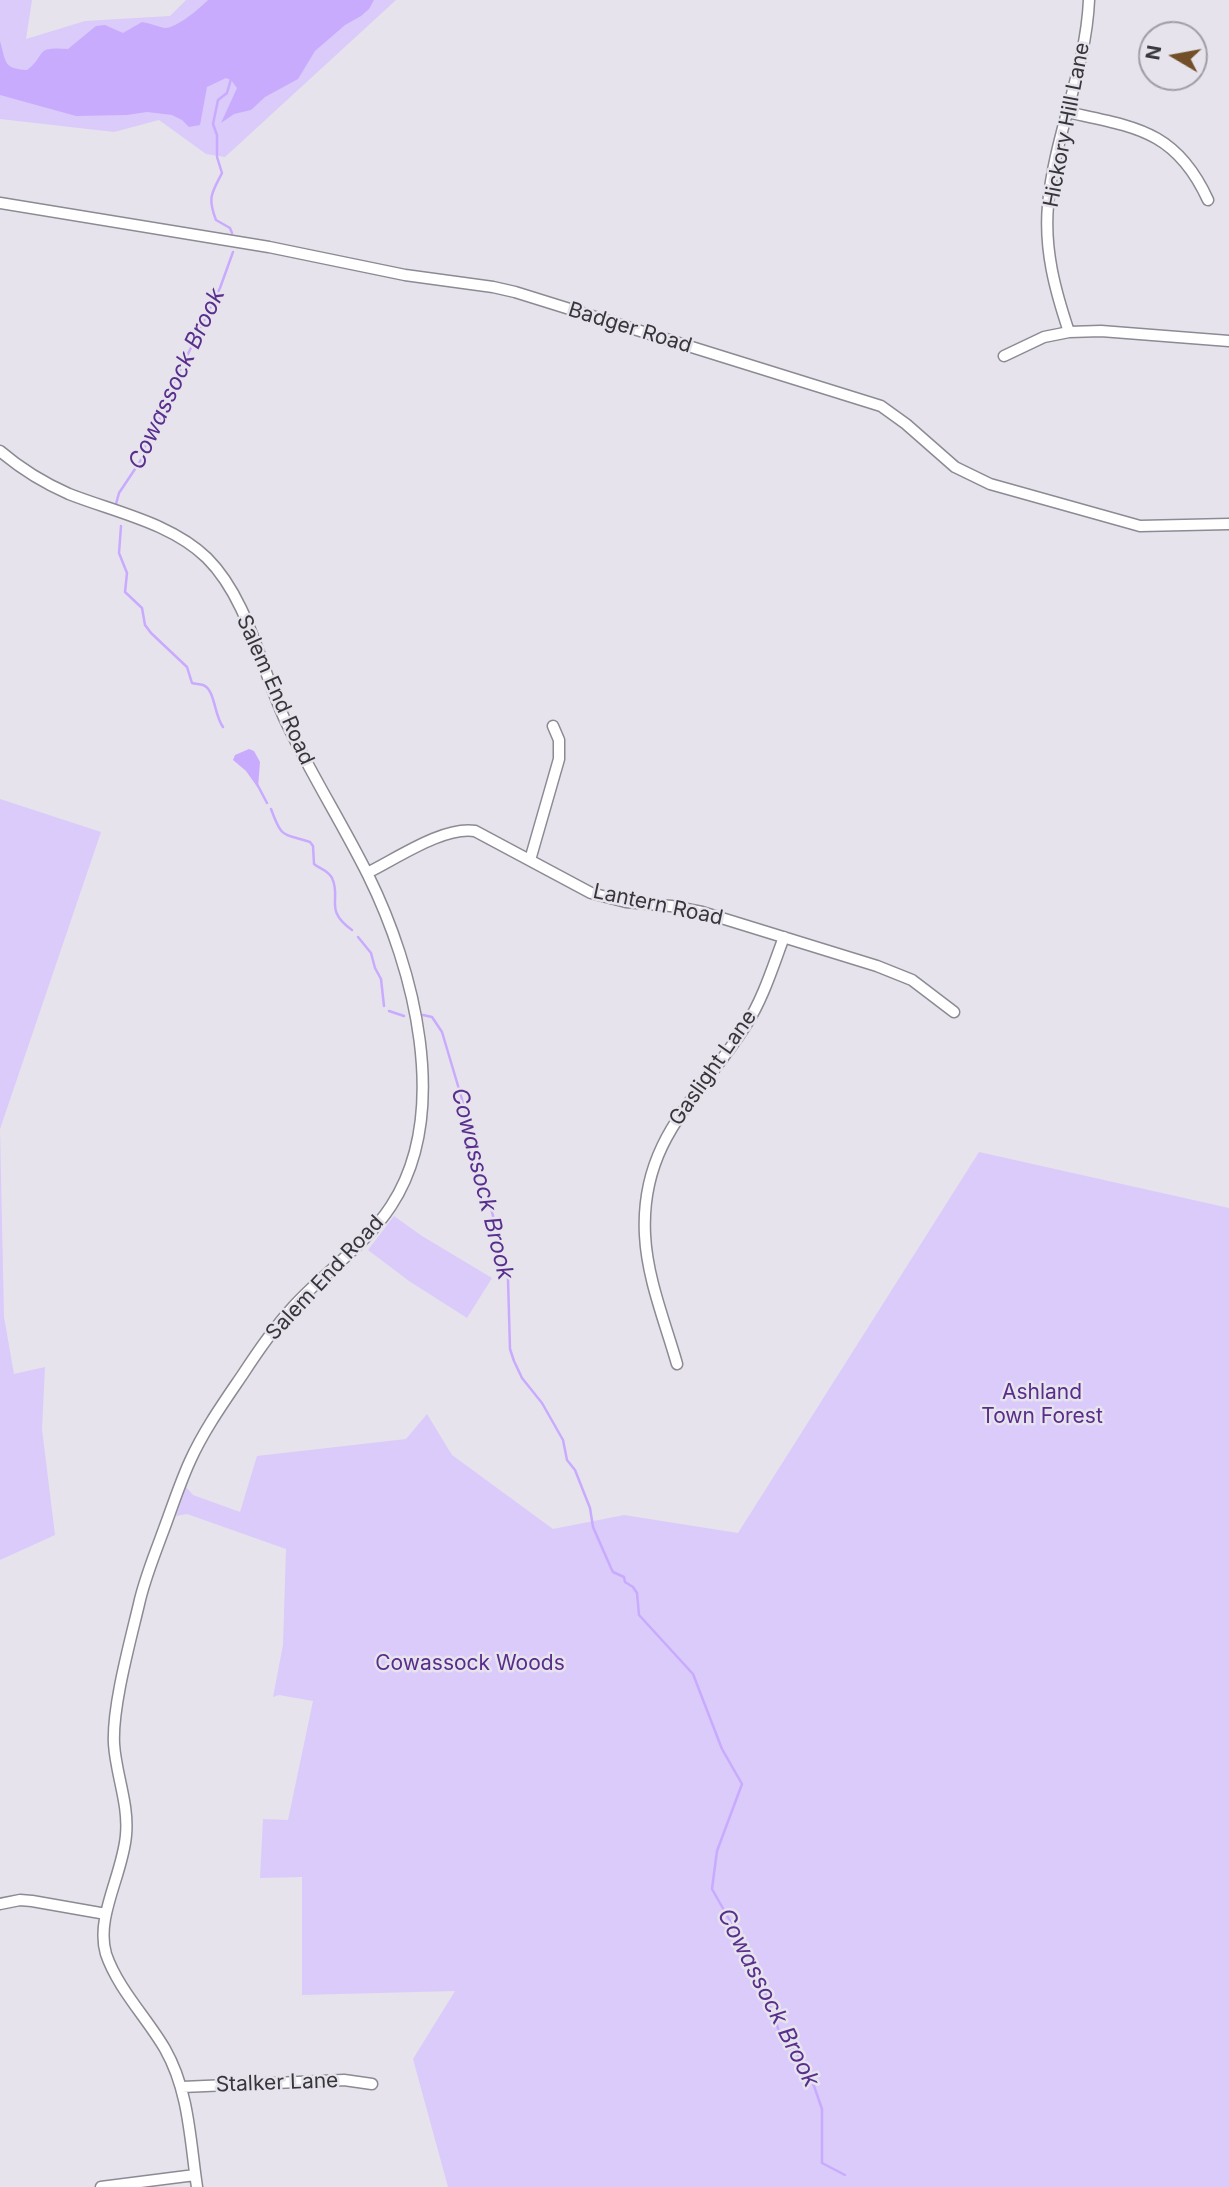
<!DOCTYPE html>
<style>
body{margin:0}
#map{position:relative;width:1229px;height:2187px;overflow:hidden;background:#e6e3ed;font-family:Inter,sans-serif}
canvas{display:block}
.north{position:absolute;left:1138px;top:21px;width:70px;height:70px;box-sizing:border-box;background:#e6e3ed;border:2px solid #a09ea5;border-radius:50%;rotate:280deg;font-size:19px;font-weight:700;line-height:28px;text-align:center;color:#37363a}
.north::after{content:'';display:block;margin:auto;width:24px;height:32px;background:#724f28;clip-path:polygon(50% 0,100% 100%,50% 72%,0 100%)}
</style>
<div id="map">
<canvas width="1229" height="2187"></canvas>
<div class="north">N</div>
</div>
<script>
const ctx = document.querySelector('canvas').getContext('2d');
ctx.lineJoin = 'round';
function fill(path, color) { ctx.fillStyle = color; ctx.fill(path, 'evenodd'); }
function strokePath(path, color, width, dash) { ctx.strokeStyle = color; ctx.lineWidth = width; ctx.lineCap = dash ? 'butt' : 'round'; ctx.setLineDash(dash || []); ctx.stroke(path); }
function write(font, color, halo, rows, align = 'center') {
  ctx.font = font + ' Inter,sans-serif'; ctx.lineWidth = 5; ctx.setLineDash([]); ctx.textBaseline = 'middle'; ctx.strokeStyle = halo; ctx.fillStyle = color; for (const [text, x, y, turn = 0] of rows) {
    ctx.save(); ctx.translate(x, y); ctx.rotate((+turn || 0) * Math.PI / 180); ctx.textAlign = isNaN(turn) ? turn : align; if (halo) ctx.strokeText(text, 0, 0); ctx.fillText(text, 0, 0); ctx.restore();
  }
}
fill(new Path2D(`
 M 0,0 L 32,0 L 26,39 L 85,21 L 170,16 L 186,0 L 396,0 L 225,157 L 206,154 L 159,120 L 114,132 L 0,119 Z
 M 0,799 L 101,832 L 0,1129 L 4,1317 L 14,1374 L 45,1367 L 42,1429 L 55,1535 L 0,1560 Z
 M 979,1152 L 1229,1208 L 1229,2187 L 448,2187 L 413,2059 L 455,1991 L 302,1995 L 302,1877 L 260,1878 L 263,1819 L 288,1820 L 313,1701 L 279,1695 L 273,1697 L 283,1645 L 286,1549 L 187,1514 L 176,1516 L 186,1487 L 193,1495 L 240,1512 L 257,1456 L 406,1439 L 427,1414 L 452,1455 L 553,1529 L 624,1515 L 738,1533 Z
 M 394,1216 L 422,1236 L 492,1278 L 467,1318 L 409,1281 L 368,1250 Z`), '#dbcbfa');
fill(new Path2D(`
 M 208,0 L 374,0 L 369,9 L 361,16 L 345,25 L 315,51 L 298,79 L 265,97 L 251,110 L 234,114 L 221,123 L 237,88 L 231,80 L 226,78 L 207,87 L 200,125 L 189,127 L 182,120 L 172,115 L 147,112 L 127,115 L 76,116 L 0,95 L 0,41 C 6,60 2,69 27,70 C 47,55 33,46 68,49 L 96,26 L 105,25 L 123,33 L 142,22 C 150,23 158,27 165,28 C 177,28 200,8 208,0 Z
 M 249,749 L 254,751 L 260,762 L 258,788 L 246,771 L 233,760 L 235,755 Z`), '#c9abfe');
strokePath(new Path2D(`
 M 231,79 L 227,93 L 218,100 L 213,124 L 217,135 L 217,157 L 222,173 C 212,193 207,197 216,220 L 230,228 L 232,233
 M 116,504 L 119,493 L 143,457 L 147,436 L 159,420 L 168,395 L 220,288 L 233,252
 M 121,526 L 119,553 L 127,573 L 125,592 L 142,608 L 145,625 L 151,633 L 187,667 L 192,683 C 195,684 199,684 203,685 C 215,689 214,715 223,727
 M 257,784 L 267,803
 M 271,809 C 282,839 282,833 310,842 L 313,846 L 314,864 C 320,869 328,870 332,878 C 342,899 323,909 352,930
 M 358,937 L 371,953 L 375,968 L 381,979 L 384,1006
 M 389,1011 L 404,1016
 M 423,1015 L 432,1017 L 442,1032 L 478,1153 L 508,1279 L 510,1349 L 514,1361 L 522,1378 L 542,1403 L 563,1440 L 567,1460 L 575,1470 L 590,1508 L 593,1527 L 611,1568 L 613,1572 L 624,1577 L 625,1582 L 633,1587 L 637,1593 L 639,1615 L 693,1674 L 722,1749 L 742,1784 L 717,1851 L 712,1889 L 755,1965 L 779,2031 L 807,2066 L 822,2109 L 822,2163 L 845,2175`), '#c9abfe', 2.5);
const minor = new Path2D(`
 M 1067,112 C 1135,127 1176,130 1208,200
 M 0,203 L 269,247 L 405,275 L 493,287 L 515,292 L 881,406 L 906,424 L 955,467 L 990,484 L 1140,526 L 1229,524
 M 1069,332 C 1055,290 1044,250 1048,205 C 1054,136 1086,70 1089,0
 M 1004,356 L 1044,337 L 1069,332 L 1101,331 L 1229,341
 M 0,451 C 21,469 44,483 69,494 C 115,512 171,523 207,558 C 249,600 261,670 286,722 C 311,774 342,823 368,875 C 414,968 452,1113 391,1206 C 365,1246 323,1273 292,1308 C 273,1329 258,1351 243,1374 C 224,1402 204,1430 190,1461 C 179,1485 171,1511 161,1537 C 153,1559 144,1581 139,1604 C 130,1642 112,1707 114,1744 C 116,1775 129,1804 126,1835 C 123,1874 95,1917 106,1954 C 118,1989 147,2018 165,2049 C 189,2091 190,2140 197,2187
 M 530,860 L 559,759 L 559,740 L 553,726
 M 367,873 C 396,859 443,826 475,831 L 591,893 L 626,902 L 671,906 L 702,912 L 877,966 L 912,980 L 954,1012
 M 677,1364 C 665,1322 647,1278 645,1235 C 640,1139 700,1097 746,1025 C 763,999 773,966 784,937
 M 0,1904 L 20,1900 L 32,1901 L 106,1914
 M 182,2087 L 344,2080 L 372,2084
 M 101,2187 L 195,2175`);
strokePath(minor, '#8c8a93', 13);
strokePath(minor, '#fff', 10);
write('21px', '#37363a', '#e6e3ed', [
 ["Hickory Hill Lane",1067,125,-79],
 ["Badger Road",630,328,17],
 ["Salem End Road",275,690,66],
 ["Lantern Road",658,905,12],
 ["Gaslight Lane",713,1068,-55],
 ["Salem End Road",325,1278,-47],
 ["Stalker Lane",277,2083,-2]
]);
write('21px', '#582d8c', '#e6e3ed', [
 ["Ashland",1042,1393],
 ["Town Forest",1042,1417],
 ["Cowassock Woods",470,1664]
]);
write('italic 23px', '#592f8e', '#e6e3ed', [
 ["Cowassock Brook",177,379,-65],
 ["Cowassock Brook",482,1184,76],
 ["Cowassock Brook",768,1998,63]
]);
</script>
